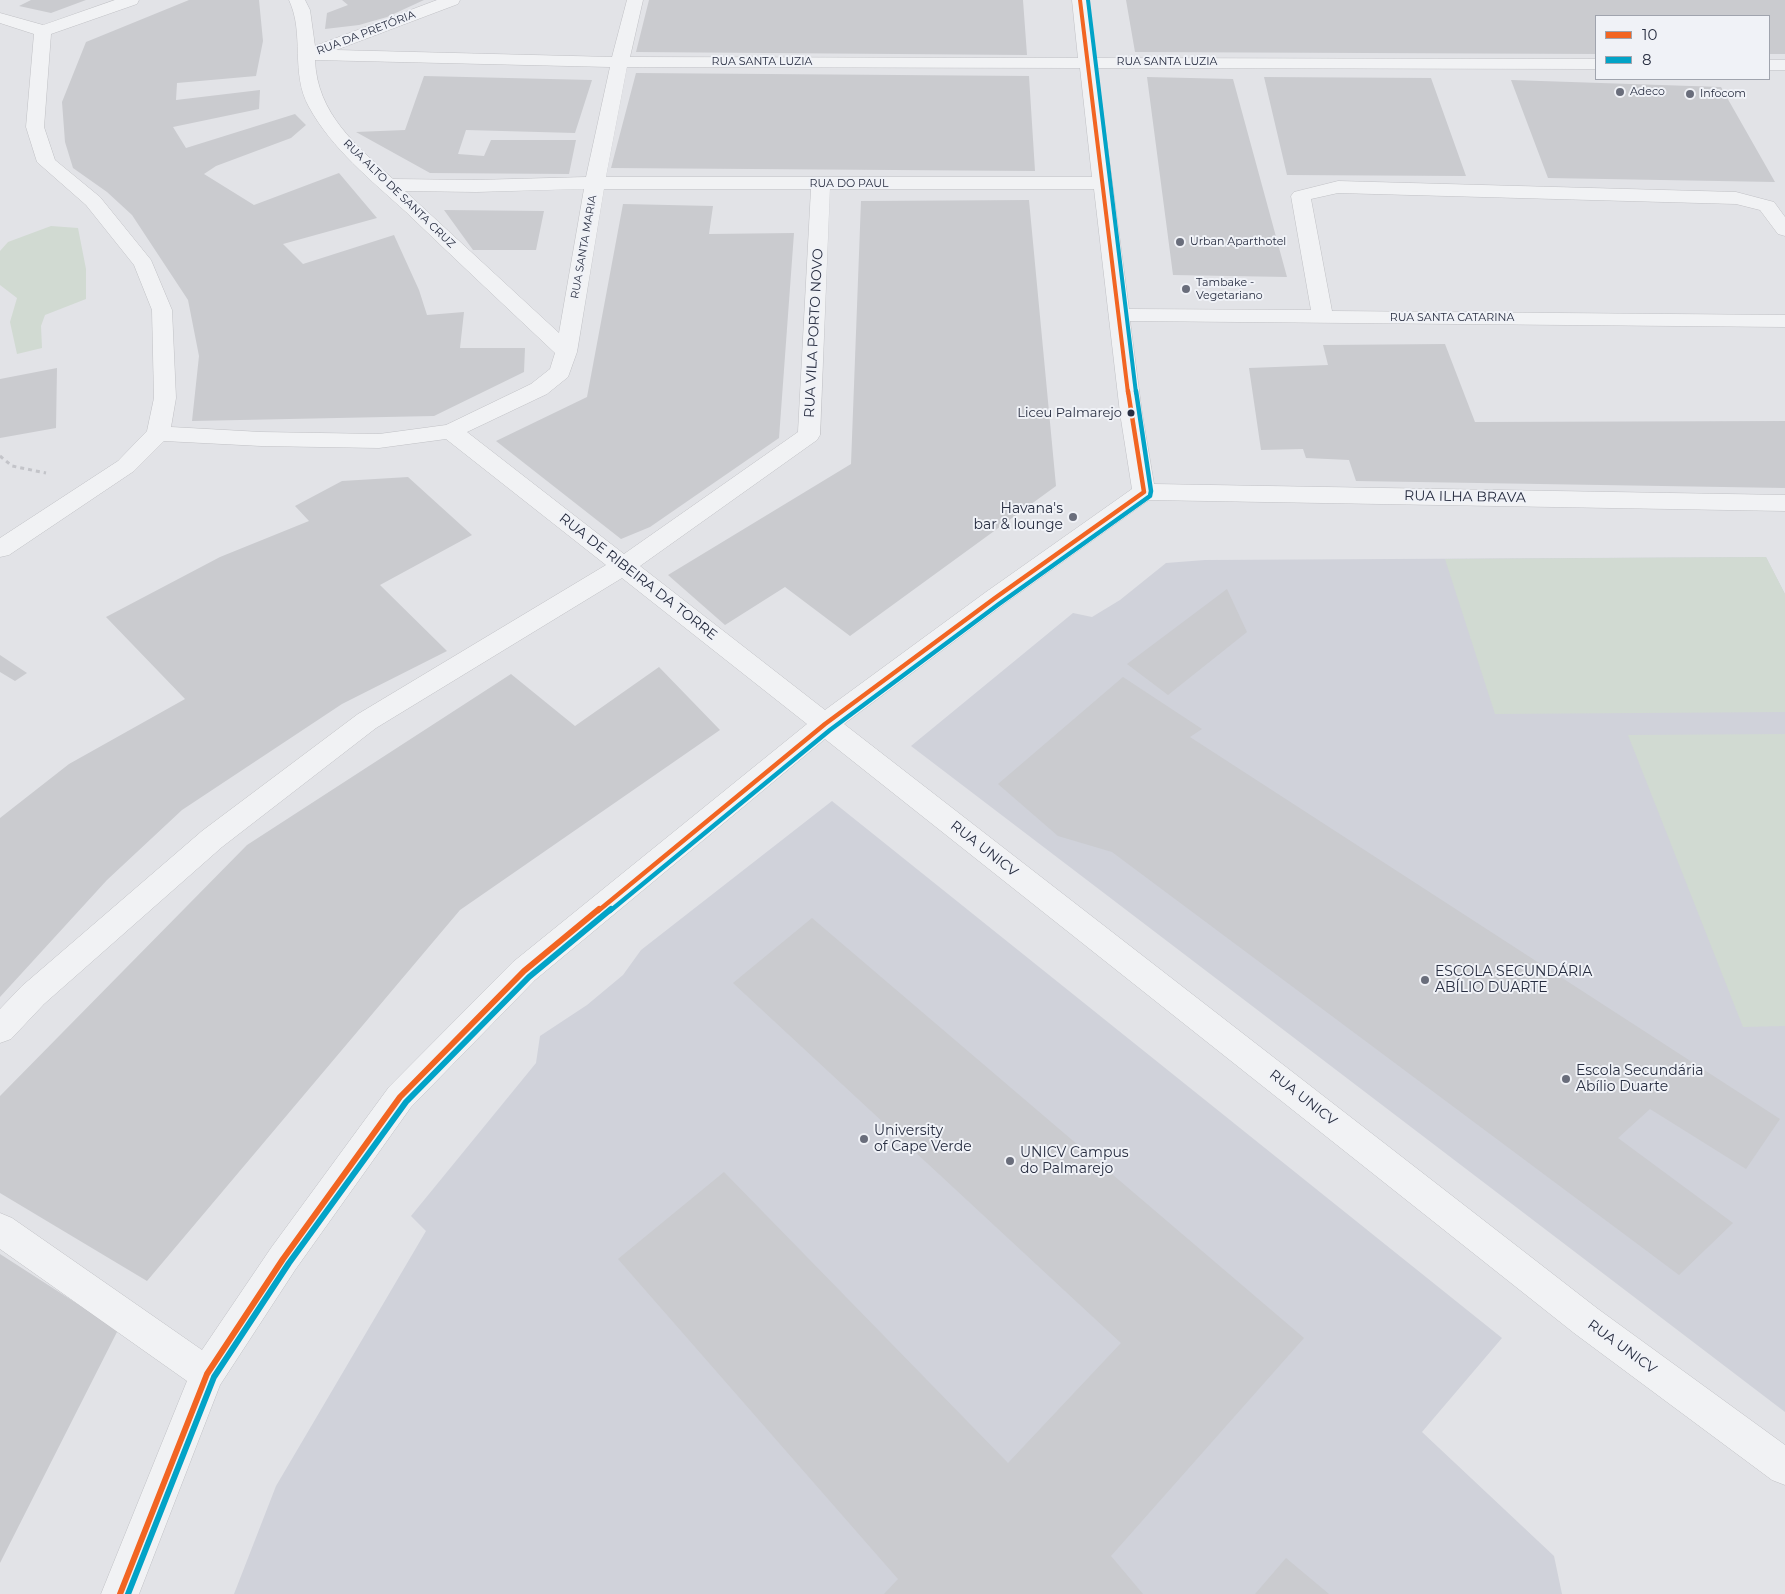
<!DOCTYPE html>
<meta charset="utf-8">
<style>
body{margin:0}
#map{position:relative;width:1785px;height:1594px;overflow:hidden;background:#e2e3e7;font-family:Montserrat,sans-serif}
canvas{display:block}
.legend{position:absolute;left:1595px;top:15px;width:175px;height:65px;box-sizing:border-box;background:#f0f2f7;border:1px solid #a0a4ae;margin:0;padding:6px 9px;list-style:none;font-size:15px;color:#282e41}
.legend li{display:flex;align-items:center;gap:10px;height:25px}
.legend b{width:25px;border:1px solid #a0a4ae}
</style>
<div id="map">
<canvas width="1785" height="1594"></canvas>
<ul class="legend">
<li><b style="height:6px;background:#f26522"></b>10</li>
<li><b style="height:6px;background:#02a3c7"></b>8</li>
</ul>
</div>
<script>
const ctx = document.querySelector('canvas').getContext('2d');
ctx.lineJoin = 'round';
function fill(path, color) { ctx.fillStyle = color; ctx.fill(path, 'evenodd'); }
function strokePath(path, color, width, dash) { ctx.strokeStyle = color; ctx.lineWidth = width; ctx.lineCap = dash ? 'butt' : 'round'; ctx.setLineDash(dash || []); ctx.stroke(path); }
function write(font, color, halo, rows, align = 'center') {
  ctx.font = font + ' Montserrat,sans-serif'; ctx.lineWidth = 4; ctx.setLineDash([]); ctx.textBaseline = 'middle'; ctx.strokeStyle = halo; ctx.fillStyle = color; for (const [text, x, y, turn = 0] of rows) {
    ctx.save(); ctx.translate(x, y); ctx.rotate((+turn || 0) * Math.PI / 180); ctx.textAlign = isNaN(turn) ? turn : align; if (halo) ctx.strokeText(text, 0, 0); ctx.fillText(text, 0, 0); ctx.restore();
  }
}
fill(new Path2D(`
 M 1766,557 L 1785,594 L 1785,1412 L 911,746 L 1073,613 L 1092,617 L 1120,600 L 1166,563 L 1205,560 Z
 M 832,801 L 1502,1338 L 1422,1432 L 1554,1556 L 1562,1594 L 234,1594 L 276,1486 L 426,1231 L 411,1216 L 536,1063 L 540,1036 L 587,1005 L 623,975 L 641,950 Z`), '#d0d2da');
fill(new Path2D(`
 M 51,226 L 78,228 L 86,269 L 86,299 L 45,315 L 41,326 L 42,348 L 17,354 L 10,322 L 17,298 L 0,285 L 0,251 L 8,242 Z
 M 1766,557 L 1785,594 L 1785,712 L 1495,714 L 1445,559 Z
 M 1785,734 L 1785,1026 L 1743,1027 L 1628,735 Z`), '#d1dad2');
fill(new Path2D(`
 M 31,0 L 86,0 L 51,13 L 19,6 Z
 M 189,0 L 259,0 L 263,41 L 256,76 L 177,83 L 176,100 L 260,90 L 259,109 L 173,127 L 186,148 L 295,114 L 306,125 L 291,138 L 216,166 L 204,174 L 254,205 L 339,173 L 377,218 L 283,244 L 303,264 L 394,235 L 419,290 L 427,315 L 464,312 L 460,348 L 525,348 L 524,372 L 434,416 L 192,421 L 199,356 L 188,300 L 132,215 L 107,192 L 73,168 L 65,142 L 62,102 L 86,42 Z
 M 342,0 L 424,0 L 387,17 L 359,25 L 325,29 L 327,13 L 348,5 Z
 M 649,0 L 1023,0 L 1027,55 L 636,52 Z
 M 1126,0 L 1785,0 L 1785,54 L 1769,54 L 1769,16 L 1596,16 L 1596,54 L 1135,52 Z
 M 636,73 L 1029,76 L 1035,171 L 611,168 Z
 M 424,76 L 592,80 L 575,133 L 466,130 L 458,154 L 484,156 L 491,140 L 576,140 L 569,174 L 430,173 L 356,132 L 405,130 Z
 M 1147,77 L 1233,79 L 1287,277 L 1173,275 Z
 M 1264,77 L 1431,78 L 1466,176 L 1287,175 Z
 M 1511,80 L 1721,87 L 1775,182 L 1548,178 Z
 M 1029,200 L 1056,486 L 850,636 L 785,587 L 725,625 L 668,575 L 851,464 L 861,201 Z
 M 623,204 L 713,206 L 709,234 L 794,233 L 779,438 L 650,527 L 621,539 L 496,441 L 587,397 Z
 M 444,210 L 544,211 L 536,250 L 473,250 Z
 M 1445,344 L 1475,422 L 1785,421 L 1785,488 L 1356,481 L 1349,460 L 1306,458 L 1303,449 L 1261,450 L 1249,368 L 1328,365 L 1323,345 Z
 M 57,368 L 56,428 L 0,438 L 0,379 Z
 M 408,477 L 472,535 L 380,585 L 447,651 L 342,704 L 182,810 L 107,880 L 0,997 L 0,818 L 69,764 L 185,699 L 106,617 L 220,557 L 309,521 L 295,506 L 342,481 Z
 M 1227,589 L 1247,632 L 1168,695 L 1127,664 Z
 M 0,655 L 27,673 L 15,681 L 0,672 Z
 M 659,667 L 720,730 L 460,910 L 147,1281 L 0,1193 L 0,1096 L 247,845 L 511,674 L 575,726 Z
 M 1123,677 L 1202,729 L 1190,737 L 1780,1119 L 1746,1169 L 1650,1109 L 1618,1138 L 1733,1223 L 1679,1275 L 1112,852 L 1058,836 L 998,784 Z
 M 812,918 L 1304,1338 L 1111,1556 L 1143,1594 L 884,1594 L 898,1579 L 618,1259 L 724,1172 L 1008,1463 L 1121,1343 L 733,983 Z
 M 0,1254 L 118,1330 L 0,1563 Z
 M 1286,1558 L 1329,1594 L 1255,1594 Z`), '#cacbcf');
const minor = new Path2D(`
 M 115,0 L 139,0 L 137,4 L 51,34 L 44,127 L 55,160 L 100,197 L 151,260 L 172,310 L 176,398 L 171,427 L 261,432 L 379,434 L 446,425 L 531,384 L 550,369 L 555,353 C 505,306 455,259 406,212 C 371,180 332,149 309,107 C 290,73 305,34 289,0 L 305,0 L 310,10 L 315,46 L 437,0 L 460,0 L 458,4 L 336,50 L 612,57 L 627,0 L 643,0 L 630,57 L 1078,58 L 1072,0 L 1088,0 L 1096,58 L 1596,59 L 1596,69 L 1097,68 L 1129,309 L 1311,310 L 1291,196 L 1294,192 L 1338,181 L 1736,192 L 1774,202 L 1785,217 L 1785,236 L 1778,234 L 1760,210 L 1736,204 L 1338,193 L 1311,199 L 1332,311 L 1785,315 L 1785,327 L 1130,321 L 1142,413 L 1154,484 L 1785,495 L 1785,511 L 1149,500 L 1004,604 L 844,724 L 1598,1309 L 1785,1445 L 1785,1485 L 1772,1480 L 1574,1333 L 825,739 L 535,980 L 411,1107 L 295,1270 L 220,1385 L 139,1594 L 101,1594 L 187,1381 L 0,1249 L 0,1213 L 12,1218 L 202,1350 L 271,1248 L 389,1087 L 513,962 L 807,724 L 622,578 L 376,728 L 222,847 L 44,1004 L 11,1039 L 0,1043 L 0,1009 L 22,986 L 202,831 L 358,714 L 606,565 L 446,439 L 379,448 L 261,446 L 164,441 L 134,471 L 9,555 L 0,557 L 0,538 L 118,461 L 147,431 L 154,398 L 152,310 L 134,265 L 86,205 L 37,162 L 26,127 L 34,34 L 0,23 L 0,13 L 43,25 ZM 315,60 L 610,67 L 586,177 L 476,180 L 393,179 C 356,145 317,114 315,60 ZM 627,67 L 1080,68 L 1092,177 L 606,177 ZM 584,189 L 559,333 L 405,191 L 476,192 ZM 604,189 L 811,189 L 798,432 L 624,554 L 467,432 L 547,394 L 568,377 L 577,352 ZM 830,189 L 1094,189 L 1120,413 L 1132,489 L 986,592 L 825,710 L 640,566 L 817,440 L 820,435 Z
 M 1769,60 L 1785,60 L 1785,70 L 1769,70 Z`);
strokePath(minor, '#c0c1c5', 1);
strokePath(new Path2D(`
 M 0,456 L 12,466 L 46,473`), '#c3c4c9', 3, [4, 4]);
fill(minor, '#f1f2f4');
strokePath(new Path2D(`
 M 1080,0 L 1128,393`), '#f26522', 4);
strokePath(new Path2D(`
 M 598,911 L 825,724 L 995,598 L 1144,492 L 1128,391`), '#f26522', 4.5);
strokePath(new Path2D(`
 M 120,1594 L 207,1374 L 283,1259 L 400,1097 L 524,971 L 599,909`), '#f26522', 6);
strokePath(new Path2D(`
 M 1088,0 L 1136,393`), '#02a3c7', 4);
strokePath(new Path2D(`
 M 610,911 L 830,730 L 999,604 L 1150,496 L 1151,491 L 1136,391`), '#02a3c7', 4.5);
strokePath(new Path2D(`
 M 128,1594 L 214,1377 L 289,1263 L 406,1102 L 529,977 L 611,909`), '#02a3c7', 6);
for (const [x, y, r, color] of [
 [1620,92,5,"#696d7b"],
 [1690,94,5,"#696d7b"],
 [1180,242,5,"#696d7b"],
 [1186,289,5,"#696d7b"],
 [1131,413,4.5,"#282e41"],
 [1073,517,5,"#696d7b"],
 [1425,980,5,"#696d7b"],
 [1566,1079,5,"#696d7b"],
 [864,1139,5,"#696d7b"],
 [1010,1161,5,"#696d7b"]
]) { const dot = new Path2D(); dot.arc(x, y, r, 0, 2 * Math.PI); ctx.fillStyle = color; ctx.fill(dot); strokePath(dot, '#f0f2f7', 2); }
write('11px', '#282e41', '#f0f2f7', [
 ["RUA DA PRETÓRIA",366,33,-21],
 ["RUA SANTA LUZIA",762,62],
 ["RUA SANTA LUZIA",1167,62],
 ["RUA DO PAUL",849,184],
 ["RUA ALTO DE SANTA CRUZ",399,194,44],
 ["RUA SANTA MARIA",584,247,-80],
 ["RUA SANTA CATARINA",1452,318]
]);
write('11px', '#282e41', '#f0f2f7', [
 ["Adeco",1630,92],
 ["Infocom",1700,94],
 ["Urban Aparthotel",1190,242],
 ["Tambake -",1196,283],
 ["Vegetariano",1196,296]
], 'left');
write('13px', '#282e41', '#f0f2f7', [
 ["Liceu Palmarejo",1122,413]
], 'right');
write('14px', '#282e41', '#f0f2f7', [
 ["RUA VILA PORTO NOVO",814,333,-87],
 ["RUA ILHA BRAVA",1465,497,1],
 ["RUA DE RIBEIRA DA TORRE",638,577,38],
 ["RUA UNICV",984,849,38],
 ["RUA UNICV",1303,1098,38],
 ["RUA UNICV",1622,1347,36]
]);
write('14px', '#282e41', '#f0f2f7', [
 ["Havana's",1063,509,"right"],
 ["bar & lounge",1063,525,"right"],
 ["ESCOLA SECUNDÁRIA",1435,972],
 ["ABÍLIO DUARTE",1435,988],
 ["Escola Secundária",1576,1071],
 ["Abílio Duarte",1576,1087],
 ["University",874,1131],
 ["of Cape Verde",874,1147],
 ["UNICV Campus",1020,1153],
 ["do Palmarejo",1020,1169]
], 'left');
</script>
